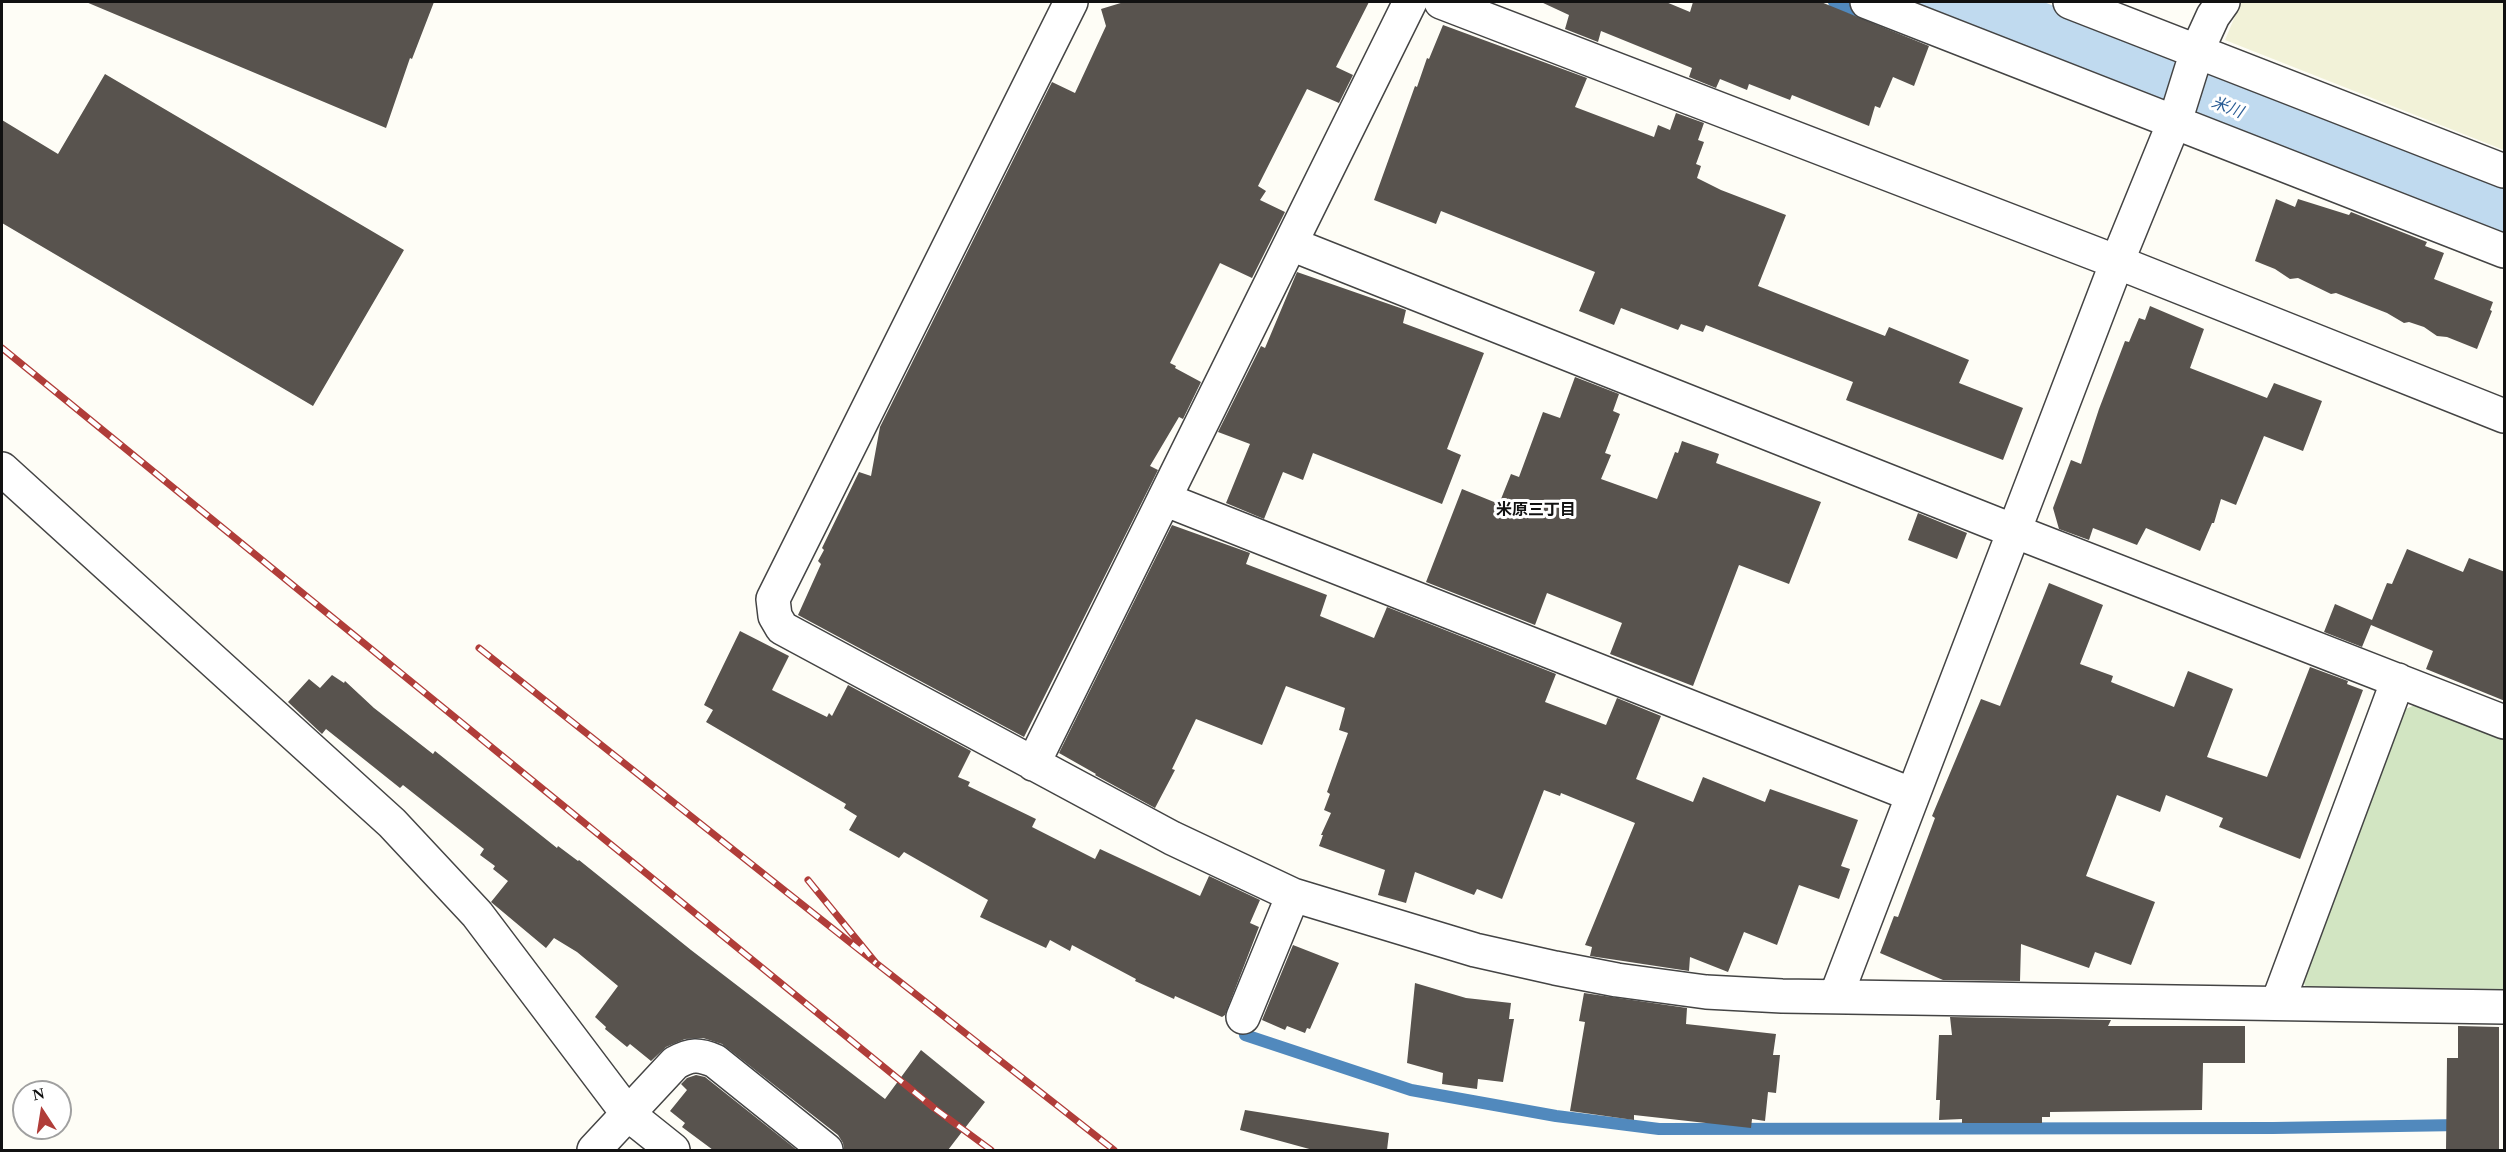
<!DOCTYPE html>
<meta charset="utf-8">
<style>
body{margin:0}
#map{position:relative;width:2506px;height:1152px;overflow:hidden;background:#fefdf6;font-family:"Times New Roman",serif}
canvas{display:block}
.frame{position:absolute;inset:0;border:3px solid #111;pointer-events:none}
.north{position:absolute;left:12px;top:1080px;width:60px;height:60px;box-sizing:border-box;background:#fff;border:2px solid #a0a0a0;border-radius:50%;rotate:348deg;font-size:16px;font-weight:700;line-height:24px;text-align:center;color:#111}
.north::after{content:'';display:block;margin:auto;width:21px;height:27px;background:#b03d39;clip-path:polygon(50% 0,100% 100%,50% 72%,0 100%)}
</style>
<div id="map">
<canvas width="2506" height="1152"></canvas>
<div class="frame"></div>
<div class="north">N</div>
</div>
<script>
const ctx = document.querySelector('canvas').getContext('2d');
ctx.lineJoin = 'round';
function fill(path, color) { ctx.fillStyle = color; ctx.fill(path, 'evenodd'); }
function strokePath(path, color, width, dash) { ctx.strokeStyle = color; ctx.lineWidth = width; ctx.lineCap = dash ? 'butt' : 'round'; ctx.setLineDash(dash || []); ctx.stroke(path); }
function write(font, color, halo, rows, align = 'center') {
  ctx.font = font + ' "Times New Roman","Noto Sans JP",serif'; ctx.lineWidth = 6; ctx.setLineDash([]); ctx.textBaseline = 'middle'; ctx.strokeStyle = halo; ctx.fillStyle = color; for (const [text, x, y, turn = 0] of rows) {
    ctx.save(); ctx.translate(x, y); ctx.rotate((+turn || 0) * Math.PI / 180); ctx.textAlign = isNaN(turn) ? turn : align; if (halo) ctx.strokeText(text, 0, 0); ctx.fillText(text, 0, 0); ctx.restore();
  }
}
fill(new Path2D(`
 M 2241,2 L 2504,2 L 2504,150 L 2225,40 Z`), '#f2f2d8');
fill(new Path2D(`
 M 2417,704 L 2504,739 L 2504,989 L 2306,987 L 2299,975 L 2401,711 Z`), '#d2e5c2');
strokePath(new Path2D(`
 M 1834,2 L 1868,15
 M 1245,1035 L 1411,1090 L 1556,1116 L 1659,1129 L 2273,1128 L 2461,1125`), '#5189bd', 12);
strokePath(new Path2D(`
 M 1950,2 L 2256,121 L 2504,215`), '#c0daef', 68);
fill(new Path2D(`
 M 86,2 L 434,2 L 412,59 L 410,58 L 386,128 Z
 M 1124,2 L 1369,2 L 1336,67 L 1353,75 L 1339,103 L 1307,89 L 1258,186 L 1266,191 L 1260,200 L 1285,212 L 1252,278 L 1220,263 L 1170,363 L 1176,366 L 1175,368 L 1201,382 L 1183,419 L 1179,417 L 1150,466 L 1158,470 L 1024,737 L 798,615 L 821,564 L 818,561 L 824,550 L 822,548 L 859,472 L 871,476 L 880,427 L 1052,82 L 1075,93 L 1106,26 L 1101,9 Z
 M 1541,2 L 1666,2 L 1690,12 L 1693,2 L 1821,2 L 1929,46 L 1914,86 L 1893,77 L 1880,108 L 1875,106 L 1869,126 L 1792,95 L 1790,100 L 1749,84 L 1747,90 L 1720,79 L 1716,88 L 1689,77 L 1692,68 L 1601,31 L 1598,42 L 1565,29 L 1569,15 Z
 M 1443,25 L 1587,78 L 1575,107 L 1654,137 L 1658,125 L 1670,130 L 1676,113 L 1704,123 L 1698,140 L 1704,142 L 1696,164 L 1701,166 L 1697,178 L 1721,190 L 1786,215 L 1758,286 L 1885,336 L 1889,327 L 1969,360 L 1959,383 L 2023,408 L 2003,460 L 1846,400 L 1853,382 L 1706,325 L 1703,332 L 1681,324 L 1678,330 L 1621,308 L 1614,325 L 1579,311 L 1595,272 L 1441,211 L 1436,224 L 1374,200 L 1415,86 L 1417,87 L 1427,58 L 1429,59 Z
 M 105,74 L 404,250 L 313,406 L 2,223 L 2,120 L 58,154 Z
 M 2276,199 L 2295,207 L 2298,199 L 2349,215 L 2351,212 L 2427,242 L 2425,246 L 2444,253 L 2434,279 L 2493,302 L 2490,310 L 2492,311 L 2477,349 L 2447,337 L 2437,336 L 2424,327 L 2409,322 L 2404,323 L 2387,313 L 2336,293 L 2331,294 L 2298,278 L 2290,279 L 2275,269 L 2255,261 Z
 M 1297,272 L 1406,310 L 1403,323 L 1484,353 L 1447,449 L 1461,455 L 1442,504 L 1313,453 L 1303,480 L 1283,472 L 1264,519 L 1226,503 L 1250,444 L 1218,432 L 1261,346 L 1265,348 Z
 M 2150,306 L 2204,329 L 2190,368 L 2267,398 L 2274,383 L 2322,401 L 2303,451 L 2264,436 L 2236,505 L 2221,499 L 2214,523 L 2212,523 L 2200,551 L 2146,528 L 2137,545 L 2093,528 L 2089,540 L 2059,529 L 2053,508 L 2071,460 L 2081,464 L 2099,409 L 2125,341 L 2129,342 L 2139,318 L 2145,320 Z
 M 1575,377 L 1619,394 L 1613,411 L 1620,414 L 1605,453 L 1611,455 L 1601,479 L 1657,499 L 1675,452 L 1678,453 L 1682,441 L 1719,454 L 1716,463 L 1821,502 L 1789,584 L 1739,565 L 1693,686 L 1610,654 L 1622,623 L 1547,593 L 1535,625 L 1426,582 L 1462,489 L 1499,504 L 1511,474 L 1519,477 L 1543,412 L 1560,418 Z
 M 1918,513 L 1967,533 L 1957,559 L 1908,540 Z
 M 1172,525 L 1250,553 L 1246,564 L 1327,595 L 1320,616 L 1374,638 L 1387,607 L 1556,674 L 1545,702 L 1606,725 L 1617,698 L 1661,716 L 1636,779 L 1693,802 L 1703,777 L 1765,802 L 1770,789 L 1858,820 L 1841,866 L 1850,869 L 1839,899 L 1799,885 L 1777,945 L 1744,932 L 1728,972 L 1690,957 L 1689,971 L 1590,956 L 1592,947 L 1585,945 L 1635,823 L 1561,793 L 1560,796 L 1544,790 L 1502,899 L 1477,889 L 1474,895 L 1415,872 L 1406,903 L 1378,895 L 1385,870 L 1319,846 L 1323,835 L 1321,835 L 1331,813 L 1324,810 L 1330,794 L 1327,792 L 1348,733 L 1339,730 L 1345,708 L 1286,686 L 1262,745 L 1196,719 L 1172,769 L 1175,770 L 1155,808 L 1095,775 L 1096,774 L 1059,753 Z
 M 2407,549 L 2463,572 L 2469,558 L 2505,572 L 2505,701 L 2426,669 L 2433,651 L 2371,625 L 2362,647 L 2324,632 L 2335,604 L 2372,620 L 2387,583 L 2392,584 Z
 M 2049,583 L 2103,605 L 2080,664 L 2113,676 L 2111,682 L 2174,707 L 2188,671 L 2233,689 L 2207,757 L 2267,777 L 2310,667 L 2348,681 L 2347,684 L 2363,690 L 2300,859 L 2219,827 L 2223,818 L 2166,795 L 2160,812 L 2117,795 L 2086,876 L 2155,902 L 2131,965 L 2095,952 L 2089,968 L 2021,944 L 2020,981 L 1943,980 L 1880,953 L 1894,916 L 1898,917 L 1935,818 L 1932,816 L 1981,699 L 2000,706 Z
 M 740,631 L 789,656 L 772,690 L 827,717 L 829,713 L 832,716 L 848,685 L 971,751 L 958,777 L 970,782 L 968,786 L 1036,819 L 1032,827 L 1095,859 L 1100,849 L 1200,896 L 1209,876 L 1260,900 L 1250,923 L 1259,927 L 1225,1015 L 1222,1017 L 1175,996 L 1174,999 L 1135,981 L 1136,979 L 1072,945 L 1070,951 L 1050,940 L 1046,948 L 980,917 L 988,900 L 904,852 L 899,858 L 849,830 L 857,816 L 844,808 L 846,804 L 706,722 L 713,710 L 704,705 Z
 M 332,675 L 344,683 L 345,681 L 374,708 L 433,754 L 435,751 L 557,848 L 558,846 L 578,861 L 579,860 L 691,950 L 885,1099 L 921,1050 L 985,1102 L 948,1150 L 844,1150 L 843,1143 L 838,1135 L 722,1044 L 703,1038 L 685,1039 L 666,1047 L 651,1061 L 630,1044 L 627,1047 L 605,1029 L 606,1027 L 595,1017 L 618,986 L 577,952 L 554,938 L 546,948 L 491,902 L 508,881 L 493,869 L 495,866 L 480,855 L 484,849 L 403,785 L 400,788 L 326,729 L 322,734 L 288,702 L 309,679 L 320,688 Z
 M 1293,945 L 1339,963 L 1310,1029 L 1307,1028 L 1305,1033 L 1287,1026 L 1285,1030 L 1262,1020 Z
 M 1415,983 L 1466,998 L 1511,1003 L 1509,1019 L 1514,1019 L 1503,1082 L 1478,1079 L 1477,1089 L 1442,1084 L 1443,1073 L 1407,1063 Z
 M 1584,993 L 1687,1008 L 1686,1024 L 1776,1034 L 1773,1055 L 1780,1055 L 1776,1093 L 1768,1092 L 1765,1121 L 1752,1119 L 1751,1128 L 1634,1115 L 1634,1120 L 1570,1111 L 1585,1022 L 1579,1021 Z
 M 1950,1017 L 2111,1020 L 2108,1026 L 2245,1026 L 2245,1063 L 2203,1063 L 2202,1110 L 2050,1112 L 2050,1117 L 2042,1117 L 2042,1123 L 1962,1123 L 1962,1119 L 1939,1120 L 1940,1100 L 1936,1100 L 1939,1035 L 1952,1035 Z
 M 2458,1026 L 2499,1027 L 2499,1150 L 2446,1150 L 2447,1058 L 2458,1058 Z
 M 696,1075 L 705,1077 L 797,1150 L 713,1150 L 682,1127 L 685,1123 L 670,1111 L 687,1090 L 681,1084 L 687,1078 Z
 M 1245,1110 L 1389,1133 L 1387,1150 L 1313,1150 L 1240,1130 Z`), '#58534e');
const minor = new Path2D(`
 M 1071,2 L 773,599 L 775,616 L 782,628 L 1172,838 L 1293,895 L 1475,950 L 1555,968 L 1617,980 L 1706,992 L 1782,996 L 2504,1007
 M 1441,2 L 2117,262 L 2504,416
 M 1867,2 L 2504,251
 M 2070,2 L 2504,171
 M 1291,244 L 2014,531 L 2504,722
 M 2,469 L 392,823 L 477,914 L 628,1114 L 673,1150
 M 1164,499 L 1913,795
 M 1033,764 L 1410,2
 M 1836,996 L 2117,262 L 2177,115 L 2197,51 L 2213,16 L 2223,2
 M 2278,1002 L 2398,680
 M 1243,1017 L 1293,895
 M 594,1150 L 675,1063 C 691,1054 699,1054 715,1061 L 826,1150`);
strokePath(minor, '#444', 36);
strokePath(minor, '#fff', 33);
const rail = new Path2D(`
 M 2,348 L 934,1108 L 991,1150
 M 479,648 L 876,963
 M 808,880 L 876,963 L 1114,1150`);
strokePath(rail, '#b03d39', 7);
strokePath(rail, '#fff', 4.5, [14]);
write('italic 16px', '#295c94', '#fff', [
 ["米川",2227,108,21]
]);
write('bold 16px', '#111', '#fff', [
 ["米原三丁目",1536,511]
]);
</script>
